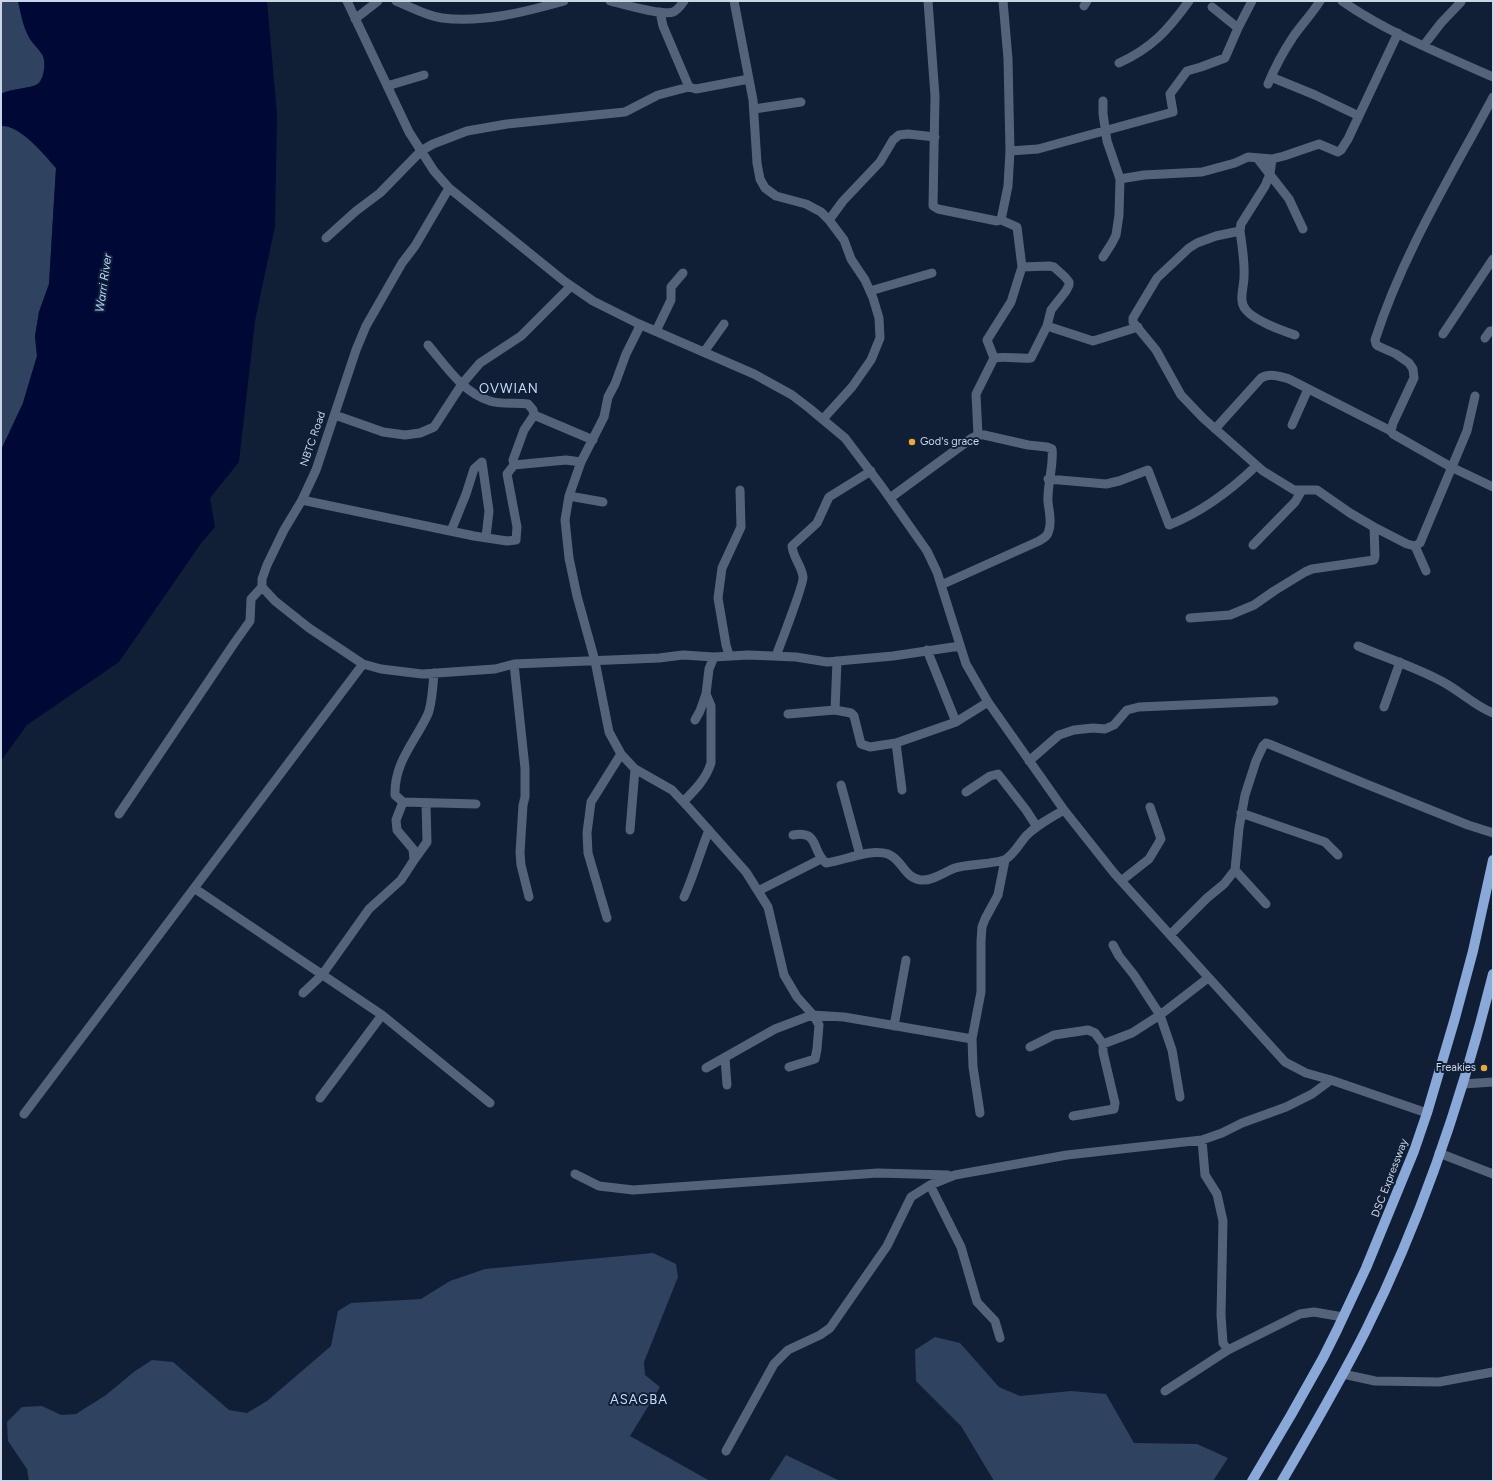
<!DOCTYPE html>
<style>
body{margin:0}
#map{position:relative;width:1494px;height:1482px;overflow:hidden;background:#101f36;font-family:Figtree,sans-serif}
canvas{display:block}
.frame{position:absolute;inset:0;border:2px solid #cad5e5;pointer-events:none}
</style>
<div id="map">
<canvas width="1494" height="1482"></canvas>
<div class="frame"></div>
</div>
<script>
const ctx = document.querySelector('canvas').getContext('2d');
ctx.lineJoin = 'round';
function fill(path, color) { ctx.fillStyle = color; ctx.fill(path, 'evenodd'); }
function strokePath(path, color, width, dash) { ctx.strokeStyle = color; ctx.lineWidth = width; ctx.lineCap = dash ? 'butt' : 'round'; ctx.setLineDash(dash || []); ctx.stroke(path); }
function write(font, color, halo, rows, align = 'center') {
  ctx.font = font + ' Figtree,sans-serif'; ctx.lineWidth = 4; ctx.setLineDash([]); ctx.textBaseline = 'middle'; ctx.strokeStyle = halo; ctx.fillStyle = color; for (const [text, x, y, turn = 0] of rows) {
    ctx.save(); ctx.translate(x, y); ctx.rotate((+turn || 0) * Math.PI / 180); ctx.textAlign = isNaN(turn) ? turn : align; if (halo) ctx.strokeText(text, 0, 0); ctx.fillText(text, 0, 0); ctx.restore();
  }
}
fill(new Path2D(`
 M 1,1 L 18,1 C 21,14 23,27 30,39 C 34,45 40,50 43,56 C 46,64 44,77 39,83 C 32,89 12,88 1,94 Z
 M 1,126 C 20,124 45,155 56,168 L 49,284 L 39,312 L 35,336 L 37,356 L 23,403 L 1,450 Z
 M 653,1253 L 676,1264 L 678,1277 L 644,1362 L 645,1375 L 660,1387 L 630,1436 L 710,1481 L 29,1481 L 27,1469 L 8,1441 L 7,1422 L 22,1407 L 42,1406 L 61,1415 L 76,1414 L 106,1395 L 135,1371 L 152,1360 L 173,1362 L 229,1410 L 247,1413 L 267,1401 L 331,1346 L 338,1311 L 351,1303 L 421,1299 L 437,1289 L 450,1281 L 485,1269 Z
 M 935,1337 L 960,1343 L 999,1387 L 1020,1396 L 1071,1391 L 1106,1394 L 1134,1443 L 1197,1444 L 1228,1458 L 1213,1481 L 994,1481 L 961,1426 L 916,1381 L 915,1350 Z
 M 786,1455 L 840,1481 L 769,1481 Z`), '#2f4260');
fill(new Path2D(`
 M 18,1 L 267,1 L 277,115 L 275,226 L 255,321 L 239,462 L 210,498 L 215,527 L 202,542 L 119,662 L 27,725 L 1,761 L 1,450 L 23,403 L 37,356 L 35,336 L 39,312 L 49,284 L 56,168 C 45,155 19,124 1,126 L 1,94 C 12,88 32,89 39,83 C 44,77 46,64 43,56 C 40,50 34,45 30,39 C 23,27 21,14 18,1 Z`), '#000936');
strokePath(new Path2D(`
 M 347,1 L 409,132 L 434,171 L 449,188 L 564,281 L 593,301 L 639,324 L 754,374 L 792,395 L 809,408 L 845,438 L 882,487 L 927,551 L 937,572 L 966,664 L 988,702 L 1064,810 L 1114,873 L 1285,1062 L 1306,1073 L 1331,1080 L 1427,1113
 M 396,1 C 411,7 426,16 442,18 C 483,23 525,12 564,1
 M 610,1 C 622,4 663,16 673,12 C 678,10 681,5 684,1
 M 734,1 L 753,100 L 757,163 L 760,179 L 765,188 L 776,196 L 806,204 L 821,212 L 829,220 L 844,240 L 851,259 L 865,280 L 873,298 L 879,318 L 880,338 L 871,360 L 852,387 L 823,419
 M 928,1 L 935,96 L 933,206 L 938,209 L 997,221 L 1001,220 L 1008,186 L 1010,151 L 1008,59 L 1003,1
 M 1342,1 C 1388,33 1442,54 1493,77
 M 1084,6 L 1087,1
 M 1212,7 L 1238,28 L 1252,1
 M 660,12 L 663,26 L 689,87
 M 355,19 L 378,1
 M 1424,45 L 1441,23 L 1461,2
 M 1119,63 C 1152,48 1168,30 1189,1
 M 1271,77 L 1315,95 L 1359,116
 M 1268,84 C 1275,67 1283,52 1293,37 C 1302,24 1312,14 1320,1
 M 387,86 L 424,75
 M 1493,97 C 1451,176 1403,253 1375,340 L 1376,344 L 1378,346 L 1396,354 L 1409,363 L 1413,369 L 1414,378 L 1393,423 L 1391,431 L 1393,434 L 1451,467 L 1493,487
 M 754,109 L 801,102
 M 1010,151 L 1038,149 L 1173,112 L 1170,94 L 1187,71 L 1201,67 L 1225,58 L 1238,28
 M 1257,158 L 1289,199 L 1303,229
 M 1272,159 L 1270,174 L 1265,186 L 1241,224 L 1240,231 C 1242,246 1245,262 1244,277 C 1244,287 1238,302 1246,310 C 1255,321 1281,330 1295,335
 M 1120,179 L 1144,175 L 1202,172 L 1235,163 L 1248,157 L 1272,159 L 1284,156 L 1319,144 L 1338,152 L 1341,150 L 1348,139 L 1398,33
 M 449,188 L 415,246 L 402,263 L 366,326 L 356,350 L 316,470 L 302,500 L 284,530 L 267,565 L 262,579 L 262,587 L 275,601 L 309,628 L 363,664 L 381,669 L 422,674 L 495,669 L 514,664 L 659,658 L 683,655 L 714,657 L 748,655 L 796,657 L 827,662 L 893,656 L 960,646
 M 829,220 L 843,201 L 880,162 L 893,140 L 899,135 L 908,134 L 935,137
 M 1240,231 L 1216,236 L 1197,243 L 1189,248 L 1157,278 L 1133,318 L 1133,322 L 1156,350 L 1181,395 L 1203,418 L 1263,471 L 1294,490 L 1317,490 L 1350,513 L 1374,527 L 1407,544 L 1415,546 L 1420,543 L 1425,531 L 1467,431 L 1475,396
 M 326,238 L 356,211 L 380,193 L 421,151 L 433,144 L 467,131 L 507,124 L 625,112 L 658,95 L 689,87 L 696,89 L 749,79
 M 1103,257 L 1112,243 L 1116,235 L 1119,215 L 1120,179 L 1107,141 L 1103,114 L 1103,101
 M 870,291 L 932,273
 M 639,324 L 638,330 L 626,354 L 615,384 L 608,397 L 604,417 L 581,462 L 569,496 L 565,520 L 569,558 L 577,596 L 595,661 L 609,732 L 621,754 L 635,769 L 672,790 L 689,808 L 746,872 L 768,907 L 784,975 L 797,997 L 814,1016 L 819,1025 L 817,1049 L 815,1059 L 789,1067
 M 1047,326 L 1093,341 L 1138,327
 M 656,331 L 671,300 L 671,287 L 683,273
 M 1443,334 L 1493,259
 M 1485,338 L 1490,331 L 1493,331
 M 704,352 L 724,324
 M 994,358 C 1006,356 1018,359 1031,358 L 1047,326 L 1051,310 L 1066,291 L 1069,285 L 1069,282 L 1065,277 L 1054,267 L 1049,266 L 1022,267
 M 335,415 L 383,432 L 405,435 L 420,433 L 434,427 L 462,384 L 480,363 L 521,336 L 571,286
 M 534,415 L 593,440
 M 1292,425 L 1308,389
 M 1215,429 L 1261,378 C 1270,373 1279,376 1289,379 L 1391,431
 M 978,435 L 976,394 L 994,358 L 987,340 L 1011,302 L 1022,267 L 1017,227 L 1001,220
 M 514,465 L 566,460 L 581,462
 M 1048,479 L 1106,484 L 1119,481 L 1148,470 L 1169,525 C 1202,512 1231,490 1256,466
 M 569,496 L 603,502
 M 890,498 L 972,438 L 978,435 L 984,435 L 1028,445 L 1047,447 L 1052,449 C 1054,465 1047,485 1048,502 C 1049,511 1052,521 1049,530 C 1048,536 1044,538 1039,541 L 941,585
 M 302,500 L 474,536 L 507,541 L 516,540 L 517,527 L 507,474 L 514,465 L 513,460 L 524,430 L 534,415 L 533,410 L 528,404 C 516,402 502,405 490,401 C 463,393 446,366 428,345
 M 451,531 L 466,494 L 474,469 L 482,462 L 489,511 L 486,537
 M 1253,545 L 1295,502 L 1302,490
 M 1415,546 L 1426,571
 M 1190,618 L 1230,615 L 1254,605 L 1274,591 L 1305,572 L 1312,569 L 1374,560 L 1375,556 L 1374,527
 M 1358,646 C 1386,658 1416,667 1443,682 C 1460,691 1475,706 1493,713
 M 927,650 L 956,722
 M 729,655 L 726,645 L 718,598 L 722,568 L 741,527 L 740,490
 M 776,656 C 780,645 804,584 803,577 C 802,566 793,558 792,546 L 817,523 L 829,497 L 871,471
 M 514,664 L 525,768 L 525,797 L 523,805 L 520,853 L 521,865 L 529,897
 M 434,673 C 433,684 432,707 427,716 C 414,743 394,763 395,795 L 403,802 L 476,804
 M 1384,707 L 1400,662
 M 835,710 L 851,713 L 854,716 L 861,744 L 870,747 L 896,743 L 956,722 L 988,702
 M 788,714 L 835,710 L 837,661
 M 695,720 L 700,711 L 706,694
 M 896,743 L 902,790
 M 1029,761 L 1059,735 L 1074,730 L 1093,728 L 1105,729 L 1114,725 L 1127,710 L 1139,707 L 1274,701
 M 841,785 L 860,855
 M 966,792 L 990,776 L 998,774 L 1026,810 L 1037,827
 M 684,801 C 695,790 706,779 711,763 L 711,706 L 706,694 L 709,669 L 714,657
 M 1241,813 L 1325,842 L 1338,855
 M 119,814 L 235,642 L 250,621 L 251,599 L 262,587
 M 630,830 L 635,769
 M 793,835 C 820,830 811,851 826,863 C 844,861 869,848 888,854 C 902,859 905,879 921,880 C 933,881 944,872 955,868 C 967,864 998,864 1006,859 C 1015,853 1019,844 1026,836 C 1037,825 1050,818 1064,810
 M 414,860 L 427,842 L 426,803
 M 1235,870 L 1266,904
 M 1121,881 L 1149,859 L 1161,839 L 1150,807
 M 194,888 L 382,1015 L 490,1103
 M 758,891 L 821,859
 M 684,897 C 694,875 700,852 709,830
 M 607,918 L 588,853 L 587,833 L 591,802 L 621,754
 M 1170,935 L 1207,898 L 1224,884 L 1235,870 L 1239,828 L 1245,795 L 1256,761 L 1263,746 L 1266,743 L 1269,744 L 1366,784 L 1468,825 L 1493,833
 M 1113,945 L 1119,956 L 1134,975 L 1160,1015 L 1172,1050 L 1180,1097
 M 303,993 L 322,975 L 369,909 L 401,880 L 414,860 L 413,849 L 397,830 L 396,820 L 403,802
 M 894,1026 L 906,960
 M 1103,1044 L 1132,1033 L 1160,1015 L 1208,978
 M 1030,1047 L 1054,1035 L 1088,1030 L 1095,1033 L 1103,1044 L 1103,1052 L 1115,1103 L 1114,1109 L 1073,1116
 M 725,1058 L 727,1085
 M 706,1068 L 775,1029 L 812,1015 L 844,1017 L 972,1039
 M 1463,1084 L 1493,1082
 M 320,1098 L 382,1015
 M 980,1113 L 973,1067 L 972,1039 L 981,992 L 981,941 L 982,927 L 985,919 L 998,895 L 1005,860
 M 24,1114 L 363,664
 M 1202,1140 L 1205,1175 L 1217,1194 L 1223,1221 L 1221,1315 L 1223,1343 L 1228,1350
 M 1439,1153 L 1493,1174
 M 575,1174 L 599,1186 L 633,1190 L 878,1173 L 948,1175
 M 930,1185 L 961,1247 L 977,1302 L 995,1321 L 1000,1338
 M 1343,1374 L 1375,1381 L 1439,1382 L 1493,1372
 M 1165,1391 L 1228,1350 L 1300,1314 L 1314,1312 L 1343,1317
 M 726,1451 L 774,1364 L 788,1350 L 820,1335 L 830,1328 L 887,1246 L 911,1197 L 930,1185 L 955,1175 L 1067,1155 L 1202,1140 L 1222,1133 L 1242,1123 L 1286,1107 L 1312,1094 L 1331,1080`), '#55637a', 9);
strokePath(new Path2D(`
 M 1252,1481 L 1291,1415 L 1323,1358 L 1337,1330 L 1366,1268 L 1414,1151 L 1427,1113 L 1455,1018 L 1473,951 L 1493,860
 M 1282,1481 C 1311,1431 1340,1382 1366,1330 C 1422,1218 1463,1095 1493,974`), '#8aa8d8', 10);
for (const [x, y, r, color] of [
 [912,442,4,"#e8ab37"],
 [1484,1068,4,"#e8ab37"]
]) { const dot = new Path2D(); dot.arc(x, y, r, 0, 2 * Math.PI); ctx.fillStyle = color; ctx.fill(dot); strokePath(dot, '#101f36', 1.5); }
write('11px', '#cad5e5', '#101f36', [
 ["NBTC Road",313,439,-71],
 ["DSC Expressway",1390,1178,-69]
]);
write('11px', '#cad5e5', '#101f36', [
 ["God's grace",920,442],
 ["Freakies",1476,1068,"right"]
], 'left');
write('italic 12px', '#b2d0ff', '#101f36', [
 ["Warri River",104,283,-82]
]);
ctx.letterSpacing = '1px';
write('13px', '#c8ddfd', '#101f36', [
 ["OVWIAN",509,389],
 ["ASAGBA",639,1400]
]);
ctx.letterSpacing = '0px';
</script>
